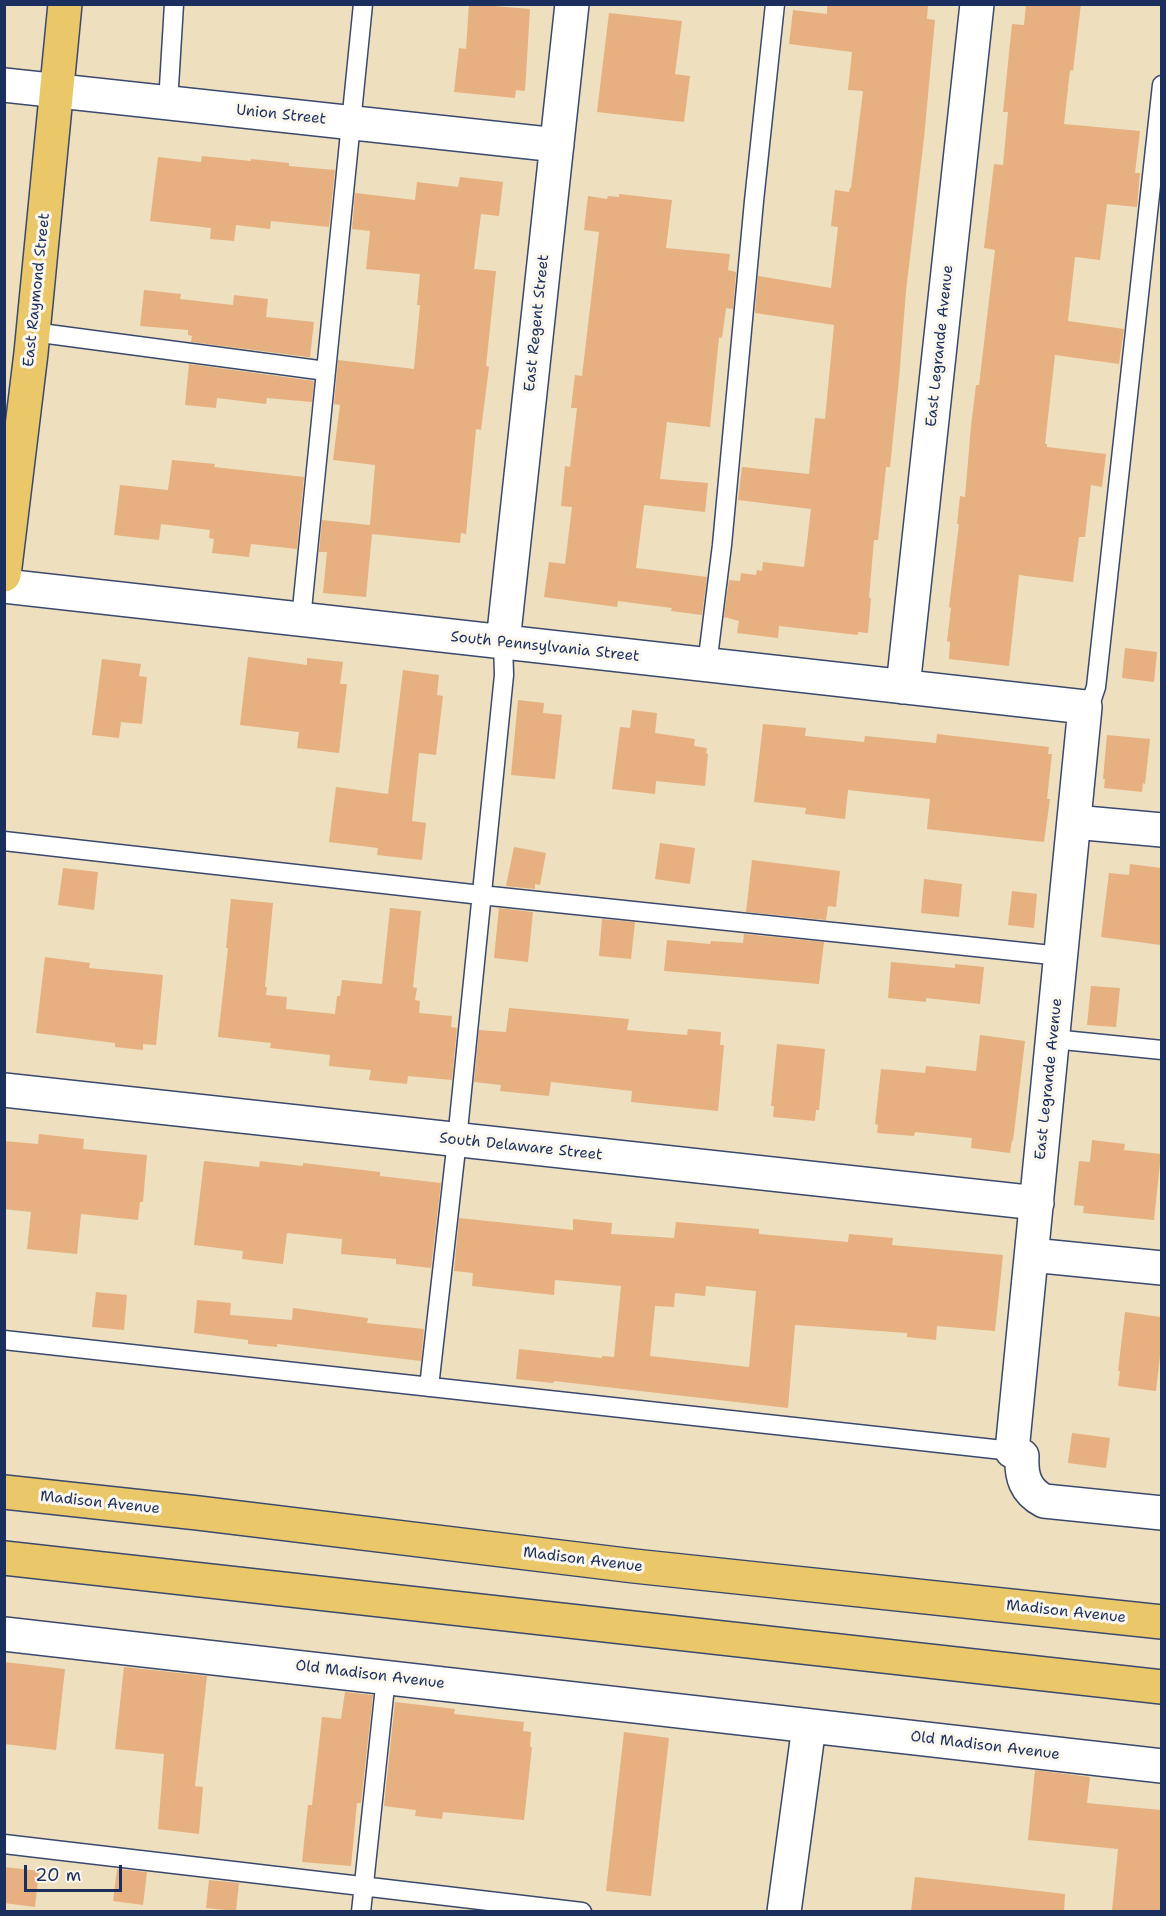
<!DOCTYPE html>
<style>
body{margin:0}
#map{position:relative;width:1166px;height:1916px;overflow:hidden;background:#eedfbe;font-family:"Shantell Sans",sans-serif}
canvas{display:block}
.frame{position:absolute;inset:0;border:6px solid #1b2f5e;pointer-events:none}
.scale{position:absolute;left:24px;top:1865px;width:98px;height:27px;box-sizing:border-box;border:3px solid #1b2f5e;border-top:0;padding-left:8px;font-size:18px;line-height:21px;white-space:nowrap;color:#1b2f5e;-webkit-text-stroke:4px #fbf7ec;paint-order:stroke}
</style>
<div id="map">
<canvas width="1166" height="1916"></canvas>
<div class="frame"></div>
<div class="scale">20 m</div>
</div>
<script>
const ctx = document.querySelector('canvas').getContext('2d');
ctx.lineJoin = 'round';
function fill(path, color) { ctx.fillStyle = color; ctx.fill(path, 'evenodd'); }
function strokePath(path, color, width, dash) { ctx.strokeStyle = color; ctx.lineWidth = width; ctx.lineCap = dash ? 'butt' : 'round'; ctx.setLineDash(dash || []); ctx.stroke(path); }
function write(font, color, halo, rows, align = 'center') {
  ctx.font = font + ' "Shantell Sans",sans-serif'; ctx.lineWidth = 6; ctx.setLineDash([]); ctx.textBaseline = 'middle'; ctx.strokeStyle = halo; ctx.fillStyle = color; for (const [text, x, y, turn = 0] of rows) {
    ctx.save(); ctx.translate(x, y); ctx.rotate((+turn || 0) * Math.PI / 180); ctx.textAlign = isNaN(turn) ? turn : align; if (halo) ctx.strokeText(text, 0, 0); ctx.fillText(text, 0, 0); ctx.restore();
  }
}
fill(new Path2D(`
 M 469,4 L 530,9 L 525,91 L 516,90 L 515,98 L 454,92 L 459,48 L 466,49 Z
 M 827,4 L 928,4 L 927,19 L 935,20 L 924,138 L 906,291 L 899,379 L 890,467 L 886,467 L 878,540 L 874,540 L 869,598 L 871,598 L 868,633 L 858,632 L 858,635 L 779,626 L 778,638 L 737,633 L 739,621 L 724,617 L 729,580 L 740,581 L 741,573 L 756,575 L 757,570 L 762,571 L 763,562 L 804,567 L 811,509 L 738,500 L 742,467 L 809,474 L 815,418 L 825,419 L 834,325 L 755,313 L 758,276 L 831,288 L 838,227 L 831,226 L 835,190 L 849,192 L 850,188 L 851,188 L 863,91 L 848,90 L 852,52 L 789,44 L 793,10 L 827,14 Z
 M 1026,4 L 1081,4 L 1073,71 L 1070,70 L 1064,124 L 1140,131 L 1135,173 L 1140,173 L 1137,207 L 1107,204 L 1100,260 L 1075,257 L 1068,321 L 1124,329 L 1119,364 L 1055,355 L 1045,444 L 1047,444 L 1047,447 L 1106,454 L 1102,487 L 1091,485 L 1085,537 L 1079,537 L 1073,582 L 1019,575 L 1009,666 L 949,659 L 950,642 L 947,641 L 951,608 L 949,607 L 959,524 L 957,524 L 960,496 L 965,497 L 971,426 L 976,385 L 979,385 L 995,250 L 984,248 L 994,164 L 1003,165 L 1008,112 L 1003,112 L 1012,24 L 1024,25 Z
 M 609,13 L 682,21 L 675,74 L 690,76 L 684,122 L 597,112 Z
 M 202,156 L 251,161 L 251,159 L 289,163 L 289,166 L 335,170 L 329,227 L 271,221 L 270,229 L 236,225 L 234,241 L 210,239 L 211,228 L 150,221 L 158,157 L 201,162 Z
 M 460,177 L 503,182 L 499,216 L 481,214 L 474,269 L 496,271 L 486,366 L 489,367 L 481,430 L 476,429 L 466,534 L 461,533 L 460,543 L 372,534 L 366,597 L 323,593 L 327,552 L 319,552 L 322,520 L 370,525 L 375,465 L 333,460 L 340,405 L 334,404 L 338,360 L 414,369 L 420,305 L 417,305 L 420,274 L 366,269 L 370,231 L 352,229 L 355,193 L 415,200 L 417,182 L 458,187 Z
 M 619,194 L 672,200 L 666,248 L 730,254 L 728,270 L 736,272 L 733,309 L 726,308 L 722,338 L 719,337 L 710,427 L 667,422 L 660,479 L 708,483 L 705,512 L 644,505 L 636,568 L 707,577 L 702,615 L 671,611 L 672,608 L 618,601 L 617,607 L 544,597 L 549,562 L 565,564 L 572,507 L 561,506 L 565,466 L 570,467 L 577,408 L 571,408 L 575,375 L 582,376 L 599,232 L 584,230 L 588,196 L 607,199 L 608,196 L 619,197 Z
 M 144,290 L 181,294 L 180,299 L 233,305 L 234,295 L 268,299 L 266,317 L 314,322 L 310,357 L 316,358 L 191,342 L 192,336 L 188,335 L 188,330 L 140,326 Z
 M 189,364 L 314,381 L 312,402 L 267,398 L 266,404 L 217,398 L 216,408 L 185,405 Z
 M 172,460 L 215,464 L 214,467 L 304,477 L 297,549 L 251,544 L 249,557 L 212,553 L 214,539 L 209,538 L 210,530 L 161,524 L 159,540 L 114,535 L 120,485 L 168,490 Z
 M 1125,648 L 1157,652 L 1154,682 L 1122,678 Z
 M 248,657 L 307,665 L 307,658 L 343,662 L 340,684 L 347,684 L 339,753 L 297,748 L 299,732 L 240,725 Z
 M 102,659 L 141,664 L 139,676 L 147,677 L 142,724 L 121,722 L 119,738 L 92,735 Z
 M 403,670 L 439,675 L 437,695 L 443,696 L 436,755 L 419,753 L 412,821 L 426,823 L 422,860 L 377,855 L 378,848 L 329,842 L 336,787 L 388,794 Z
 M 518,700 L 544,703 L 543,713 L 562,715 L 555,779 L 511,775 Z
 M 632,710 L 657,713 L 655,733 L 695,739 L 694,746 L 707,748 L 706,753 L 708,754 L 705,786 L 656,781 L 655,794 L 612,789 L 620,727 L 630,728 Z
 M 763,724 L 806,728 L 805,736 L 864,742 L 865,736 L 936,743 L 937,734 L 1049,747 L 1048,754 L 1052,754 L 1047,799 L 1050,799 L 1044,842 L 927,829 L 930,799 L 848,790 L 845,819 L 805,814 L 806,808 L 754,802 Z
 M 1107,735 L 1150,739 L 1145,784 L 1143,783 L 1142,792 L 1104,788 L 1105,779 L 1103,779 Z
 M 660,843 L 695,848 L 690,884 L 655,879 Z
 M 514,847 L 546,853 L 540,885 L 535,884 L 535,889 L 506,886 Z
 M 752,860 L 840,871 L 836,907 L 828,906 L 826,920 L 746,912 Z
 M 1130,864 L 1161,868 L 1161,945 L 1101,937 L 1109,873 L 1129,875 Z
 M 63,868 L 98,872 L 94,910 L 58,905 Z
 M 924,879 L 962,884 L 959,917 L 921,913 Z
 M 1012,891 L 1037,894 L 1034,928 L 1008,925 Z
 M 231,899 L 273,903 L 265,987 L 267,987 L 266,995 L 287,997 L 286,1009 L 335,1014 L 337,996 L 340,996 L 342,980 L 382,984 L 390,908 L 421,911 L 413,987 L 417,988 L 415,1000 L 420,1001 L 419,1013 L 452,1016 L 451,1027 L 457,1028 L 452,1080 L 408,1076 L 407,1084 L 369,1080 L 371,1070 L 329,1066 L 330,1055 L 270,1048 L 271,1043 L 218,1037 L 228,948 L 226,948 Z
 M 499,908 L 533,912 L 528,962 L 494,958 Z
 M 602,919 L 635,922 L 631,959 L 599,956 Z
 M 744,934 L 824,942 L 819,984 L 664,971 L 667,940 L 710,944 L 711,941 L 743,943 Z
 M 45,957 L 90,963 L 89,968 L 163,975 L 156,1045 L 143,1044 L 143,1050 L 115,1047 L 115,1043 L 36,1033 Z
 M 891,962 L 955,968 L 955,964 L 984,967 L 980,1004 L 926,998 L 926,1002 L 888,998 Z
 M 1091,986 L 1120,988 L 1116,1027 L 1087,1025 Z
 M 509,1008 L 629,1019 L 627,1030 L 687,1035 L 688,1029 L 721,1032 L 720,1045 L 724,1045 L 718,1111 L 631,1102 L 632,1091 L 551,1082 L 549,1096 L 500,1091 L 501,1085 L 474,1082 L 479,1030 L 506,1032 Z
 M 980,1035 L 1025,1041 L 1013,1141 L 1012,1140 L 1010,1153 L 971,1148 L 972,1138 L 915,1132 L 914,1136 L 877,1133 L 878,1125 L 875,1124 L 881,1069 L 925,1073 L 926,1066 L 976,1071 Z
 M 777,1044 L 825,1049 L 819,1110 L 816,1110 L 815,1121 L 773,1117 L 774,1106 L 771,1106 Z
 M 39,1134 L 84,1139 L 83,1149 L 147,1155 L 143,1202 L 140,1202 L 138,1220 L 81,1214 L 77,1254 L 27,1249 L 31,1212 L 4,1209 L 4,1141 L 38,1144 Z
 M 1092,1140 L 1125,1144 L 1124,1150 L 1161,1154 L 1154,1220 L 1083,1213 L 1084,1206 L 1074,1205 L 1079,1161 L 1090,1162 Z
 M 204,1161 L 259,1167 L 260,1161 L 303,1166 L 303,1163 L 380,1172 L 380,1176 L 441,1183 L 431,1268 L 396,1264 L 396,1259 L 341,1254 L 342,1239 L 287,1233 L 283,1264 L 242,1259 L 243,1251 L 194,1245 Z
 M 459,1218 L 573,1230 L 573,1219 L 612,1223 L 611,1234 L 674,1238 L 676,1222 L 759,1229 L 759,1234 L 848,1242 L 849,1234 L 893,1238 L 892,1245 L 1003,1255 L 995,1331 L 937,1326 L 936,1340 L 907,1337 L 907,1333 L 795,1325 L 788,1408 L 554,1381 L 553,1383 L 516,1379 L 519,1349 L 602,1358 L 602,1356 L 614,1357 L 621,1286 L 555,1280 L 554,1295 L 472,1286 L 473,1273 L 454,1271 ZM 706,1286 L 756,1291 L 749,1367 L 650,1356 L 655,1306 L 674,1307 L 675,1293 L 705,1296 Z
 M 96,1292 L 127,1295 L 124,1330 L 92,1327 Z
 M 197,1300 L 231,1303 L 230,1315 L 292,1320 L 293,1308 L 368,1318 L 367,1323 L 424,1329 L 421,1361 L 277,1344 L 277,1347 L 248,1344 L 248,1340 L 194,1333 Z
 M 1125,1312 L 1161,1317 L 1161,1347 L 1156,1391 L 1118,1386 L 1120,1371 L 1118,1371 Z
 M 1072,1433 L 1110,1438 L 1106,1468 L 1068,1463 Z
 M 4,1662 L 65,1669 L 56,1750 L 4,1744 Z
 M 124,1667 L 207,1676 L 195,1786 L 203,1787 L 199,1834 L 158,1829 L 164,1754 L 115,1749 Z
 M 345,1692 L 373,1695 L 361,1803 L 357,1803 L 351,1866 L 302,1862 L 308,1805 L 312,1805 L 322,1717 L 341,1719 Z
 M 395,1702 L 455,1709 L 454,1714 L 524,1722 L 523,1731 L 531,1732 L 530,1747 L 532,1747 L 524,1820 L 443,1812 L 442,1819 L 415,1816 L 416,1810 L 384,1806 Z
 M 624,1732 L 669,1738 L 651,1896 L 606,1891 Z
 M 1035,1770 L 1090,1777 L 1087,1803 L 1161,1810 L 1161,1911 L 1112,1911 L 1118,1849 L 1028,1840 Z
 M 4,1867 L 39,1871 L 35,1907 L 4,1903 Z
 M 117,1869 L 147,1872 L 143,1905 L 113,1901 Z
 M 915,1877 L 1065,1894 L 1064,1911 L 911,1911 Z
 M 209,1880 L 239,1883 L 236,1911 L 206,1908 Z`), '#e6b080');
const service = new Path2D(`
 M 168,103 L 174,4
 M 33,332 L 326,371
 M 301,619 L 363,4
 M 707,665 L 722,545 L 754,201 L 775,4
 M 1085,707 L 1091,702 L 1096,687 L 1162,85
 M 4,841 L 481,895 L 1061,956
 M 1053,1039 L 1162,1050
 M 4,1340 L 1012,1451 L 1018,1454
 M 429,1387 L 457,1140 L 504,675 L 503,642
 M 4,1844 L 582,1912
 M 361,1912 L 386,1677`);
const minor = new Path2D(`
 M 4,85 L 557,145
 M 4,586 L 1085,707 L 1012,1451
 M 503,642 L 572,4
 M 903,687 L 977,4
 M 1074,822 L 1162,830
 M 4,1090 L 1037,1203
 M 1032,1255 L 1162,1268
 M 1022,1456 C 1021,1476 1025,1491 1044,1501 L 1162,1513
 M 4,1634 L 1162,1766
 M 784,1912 L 809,1726`);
const primary = new Path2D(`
 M 4,575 L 31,353 L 65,4
 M 4,1492 L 198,1513 L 634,1566 L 1162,1622
 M 4,1558 L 1162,1687`);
strokePath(service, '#3b496c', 21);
strokePath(minor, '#3b496c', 36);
strokePath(primary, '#3b496c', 36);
strokePath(service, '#fff', 18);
strokePath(minor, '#fff', 33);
strokePath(primary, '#eac769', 33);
write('15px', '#1b2f5e', '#fbf7ec', [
 ["Union Street",281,115,6],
 ["East Raymond Street",37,290,-84],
 ["East Regent Street",537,323,-84],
 ["East Legrande Avenue",940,346,-84],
 ["South Pennsylvania Street",545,647,6],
 ["East Legrande Avenue",1049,1079,-84],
 ["South Delaware Street",521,1147,6],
 ["Madison Avenue",100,1503,6],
 ["Madison Avenue",583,1560,7],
 ["Madison Avenue",1066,1612,6],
 ["Old Madison Avenue",370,1675,7],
 ["Old Madison Avenue",985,1746,7]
]);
</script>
